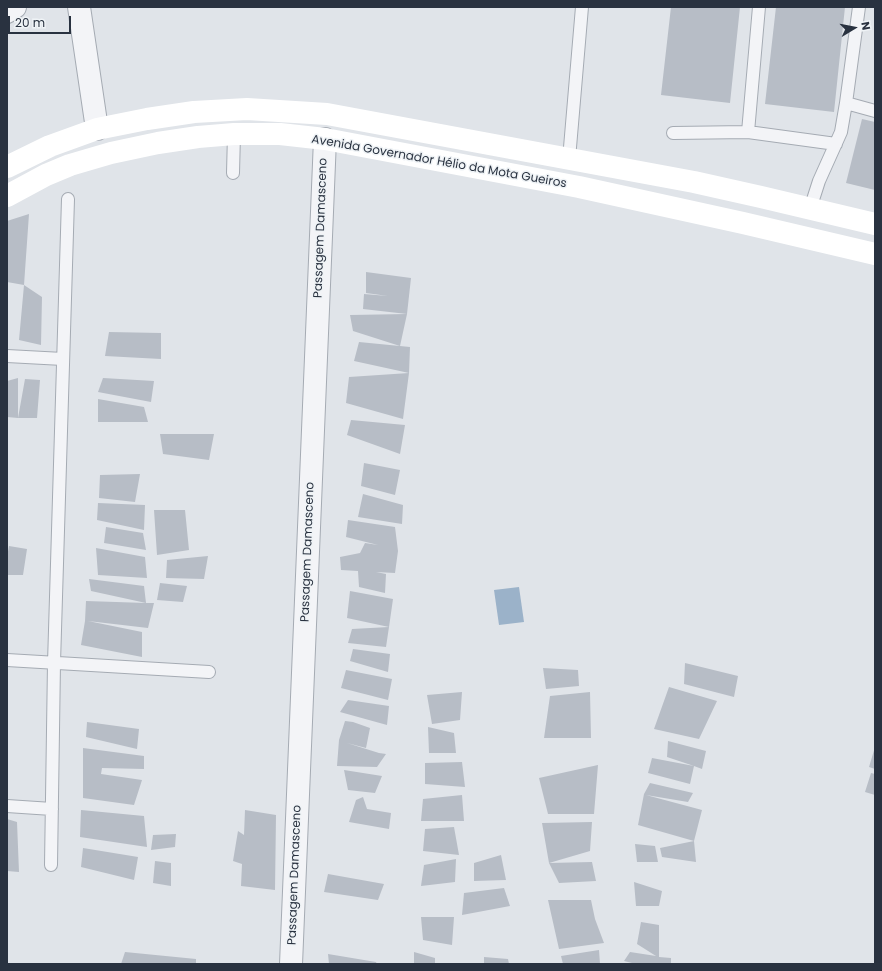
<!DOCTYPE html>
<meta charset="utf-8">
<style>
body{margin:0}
#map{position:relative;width:882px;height:971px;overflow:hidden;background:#e0e4e9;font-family:Poppins,sans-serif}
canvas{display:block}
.frame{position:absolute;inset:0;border:8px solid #293240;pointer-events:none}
.north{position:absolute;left:834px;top:8px;width:40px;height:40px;-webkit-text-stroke:3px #eff3f6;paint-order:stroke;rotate:80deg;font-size:11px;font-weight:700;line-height:16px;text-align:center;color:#293240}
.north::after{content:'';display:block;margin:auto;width:14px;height:18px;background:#293240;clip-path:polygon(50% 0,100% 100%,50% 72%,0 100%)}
.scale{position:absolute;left:8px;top:16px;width:63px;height:18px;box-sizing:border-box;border:2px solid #293240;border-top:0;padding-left:5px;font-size:12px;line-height:14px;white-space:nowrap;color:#293240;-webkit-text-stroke:3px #eff3f6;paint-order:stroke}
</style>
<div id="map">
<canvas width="882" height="971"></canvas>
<div class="frame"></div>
<div class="north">N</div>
<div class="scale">20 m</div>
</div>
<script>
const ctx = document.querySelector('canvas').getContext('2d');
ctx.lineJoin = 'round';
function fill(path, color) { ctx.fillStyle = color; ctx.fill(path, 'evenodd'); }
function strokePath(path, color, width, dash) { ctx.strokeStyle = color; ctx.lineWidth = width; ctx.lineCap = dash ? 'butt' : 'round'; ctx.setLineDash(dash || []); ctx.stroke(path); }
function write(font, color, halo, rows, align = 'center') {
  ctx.font = font + ' Poppins,sans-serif'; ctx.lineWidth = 3; ctx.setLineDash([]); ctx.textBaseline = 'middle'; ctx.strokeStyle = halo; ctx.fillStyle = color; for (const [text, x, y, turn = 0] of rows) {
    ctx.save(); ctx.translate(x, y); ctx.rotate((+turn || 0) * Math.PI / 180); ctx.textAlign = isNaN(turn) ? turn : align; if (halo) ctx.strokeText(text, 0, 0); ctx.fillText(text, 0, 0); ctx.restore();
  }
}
fill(new Path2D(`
 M 519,587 L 524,622 L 499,625 L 494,590 Z`), '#9bb2c9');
fill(new Path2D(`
 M 671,7 L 740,7 L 730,103 L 661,95 Z
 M 776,7 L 845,7 L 834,112 L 765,104 Z
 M 862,119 L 875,122 L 875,190 L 846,183 Z
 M 29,214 L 24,285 L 7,282 L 7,221 Z
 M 366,272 L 411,278 L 407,314 L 400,346 L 353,331 L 350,315 L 407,314 L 363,309 L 364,294 L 388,296 L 366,293 Z
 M 24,285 L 42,297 L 41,345 L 19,340 Z
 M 109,332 L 161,333 L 161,359 L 105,356 Z
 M 359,342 L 410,347 L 409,373 L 354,361 Z
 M 409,373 L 403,419 L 346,403 L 349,377 Z
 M 18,378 L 18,418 L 25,379 L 40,380 L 37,418 L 18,418 L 7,417 L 7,381 Z
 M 103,378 L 154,381 L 151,402 L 98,392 Z
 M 98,399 L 144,407 L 148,422 L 98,422 Z
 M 351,420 L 405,425 L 400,454 L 347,435 Z
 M 160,434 L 214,434 L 209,460 L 163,454 Z
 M 364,463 L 400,470 L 395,495 L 361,486 Z
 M 140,474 L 135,502 L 99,498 L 100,475 Z
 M 363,494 L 403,505 L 402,524 L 358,517 Z
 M 98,503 L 145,505 L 144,530 L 97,520 Z
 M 154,510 L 185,510 L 189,550 L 157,555 Z
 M 348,520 L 395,527 L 398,551 L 395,573 L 376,572 L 386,574 L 385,593 L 359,587 L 358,571 L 341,570 L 340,557 L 360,553 L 365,543 L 378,545 L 346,537 Z
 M 106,527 L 143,533 L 146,550 L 104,543 Z
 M 9,546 L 27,549 L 23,575 L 7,575 L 7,557 Z
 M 96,548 L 145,557 L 147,578 L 98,575 Z
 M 208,556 L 204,579 L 166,578 L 167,560 Z
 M 89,579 L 144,586 L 146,603 L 154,603 L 148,628 L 88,621 L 142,632 L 142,657 L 81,645 L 85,621 L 86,601 L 146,603 L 91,591 Z
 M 160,583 L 187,586 L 183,602 L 157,600 Z
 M 350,591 L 393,599 L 389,627 L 347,618 Z
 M 389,627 L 386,647 L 348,643 L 352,629 Z
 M 353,649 L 390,654 L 388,672 L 350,661 Z
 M 685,663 L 738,676 L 734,697 L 684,684 Z
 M 543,668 L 578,670 L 579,686 L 546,689 Z
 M 346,670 L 392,679 L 388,700 L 341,688 Z
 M 669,687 L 717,701 L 699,739 L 654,729 Z
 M 462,692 L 460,720 L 432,724 L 427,695 Z
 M 590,692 L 591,738 L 544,738 L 550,696 Z
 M 348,700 L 389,706 L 387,725 L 340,712 Z
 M 345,721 L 353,722 L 370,728 L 366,748 L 347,743 L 379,753 L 386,754 L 377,767 L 337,766 L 339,740 Z
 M 87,722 L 139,729 L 137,749 L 86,737 Z
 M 428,727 L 454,733 L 456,753 L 429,753 Z
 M 668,741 L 706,751 L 702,769 L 694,766 L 690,784 L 648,773 L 652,758 L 694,766 L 667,757 Z
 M 875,747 L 875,769 L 869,767 Z
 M 83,748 L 144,756 L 144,769 L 102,768 L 101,774 L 142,780 L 134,805 L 83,798 Z
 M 462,762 L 465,787 L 425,784 L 425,763 Z
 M 598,765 L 594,814 L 548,814 L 539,778 Z
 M 344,770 L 382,776 L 375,793 L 348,790 Z
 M 871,773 L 875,774 L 875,795 L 865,792 Z
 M 650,783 L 693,793 L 688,802 L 646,795 L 702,810 L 694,841 L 638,825 L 644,794 Z
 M 462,795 L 464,821 L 421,821 L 423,799 Z
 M 363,797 L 367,809 L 391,813 L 389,829 L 349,822 L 356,800 Z
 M 81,810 L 144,816 L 147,847 L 80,837 Z
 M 245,810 L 276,815 L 275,890 L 241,886 L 242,864 L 233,861 L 238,831 L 244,835 Z
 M 7,819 L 17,822 L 19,872 L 7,871 Z
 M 592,822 L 590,851 L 549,863 L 542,823 Z
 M 454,827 L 459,855 L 423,851 L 425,829 Z
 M 176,834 L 175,847 L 151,850 L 153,835 Z
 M 694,841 L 696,862 L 662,857 L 660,848 Z
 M 635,844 L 655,846 L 658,862 L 637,862 Z
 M 83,848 L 138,857 L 134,880 L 81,867 Z
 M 501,855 L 506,880 L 474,881 L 474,863 Z
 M 456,859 L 455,882 L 421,886 L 424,865 Z
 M 155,861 L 171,863 L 171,886 L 153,883 Z
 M 592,862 L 596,881 L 559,883 L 549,863 Z
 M 328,874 L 384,884 L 378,900 L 324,892 Z
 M 634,882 L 662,891 L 659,906 L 636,906 Z
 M 504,888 L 510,906 L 462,915 L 464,893 Z
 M 548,900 L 591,900 L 595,919 L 604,943 L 559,949 Z
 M 421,917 L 454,917 L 452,945 L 423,940 Z
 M 641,922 L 659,925 L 659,957 L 671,958 L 671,964 L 636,964 L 624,961 L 630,952 L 656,956 L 637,944 Z
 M 599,950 L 600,964 L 563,964 L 561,956 Z
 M 125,952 L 196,959 L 196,964 L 121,964 Z
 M 414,952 L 435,958 L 435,964 L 414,964 Z
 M 328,954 L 376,962 L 377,964 L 329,964 Z
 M 484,957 L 508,959 L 509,964 L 484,964 Z`), '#b7bdc6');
const lane = new Path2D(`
 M 846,103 L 875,111
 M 748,132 L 759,7
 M 673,133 L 748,132 L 836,144
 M 569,159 L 582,7
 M 233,173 L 234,134
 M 810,209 L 819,181 L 841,132 L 846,103 L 859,7
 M 7,356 L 63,359
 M 7,660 L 209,672
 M 7,806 L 52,809
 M 51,865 L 54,663 L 68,199`);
const street = new Path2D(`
 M 79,7 L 97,129
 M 7,12 L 15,7
 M 291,964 L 325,139`);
strokePath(lane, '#a5abb3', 14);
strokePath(street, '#a5abb3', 24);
strokePath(lane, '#f3f4f7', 12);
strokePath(street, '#f3f4f7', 22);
strokePath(new Path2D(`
 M 7,167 L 50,146 L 97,129 L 147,119 L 194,112 L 247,109 L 327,114 L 694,182 L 761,197 L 875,224
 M 7,196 L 46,175 L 70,165 L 111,153 L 158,143 L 198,137 L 234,134 L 280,134 L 325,139 L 579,187 L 743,223 L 875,254`), '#fff', 22);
write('12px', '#293240', '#eff3f6', [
 ["Avenida Governador Hélio da Mota Gueiros",439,162,10],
 ["Passagem Damasceno",321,228,-88],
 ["Passagem Damasceno",308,552,-88],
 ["Passagem Damasceno",295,875,-88]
]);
</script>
